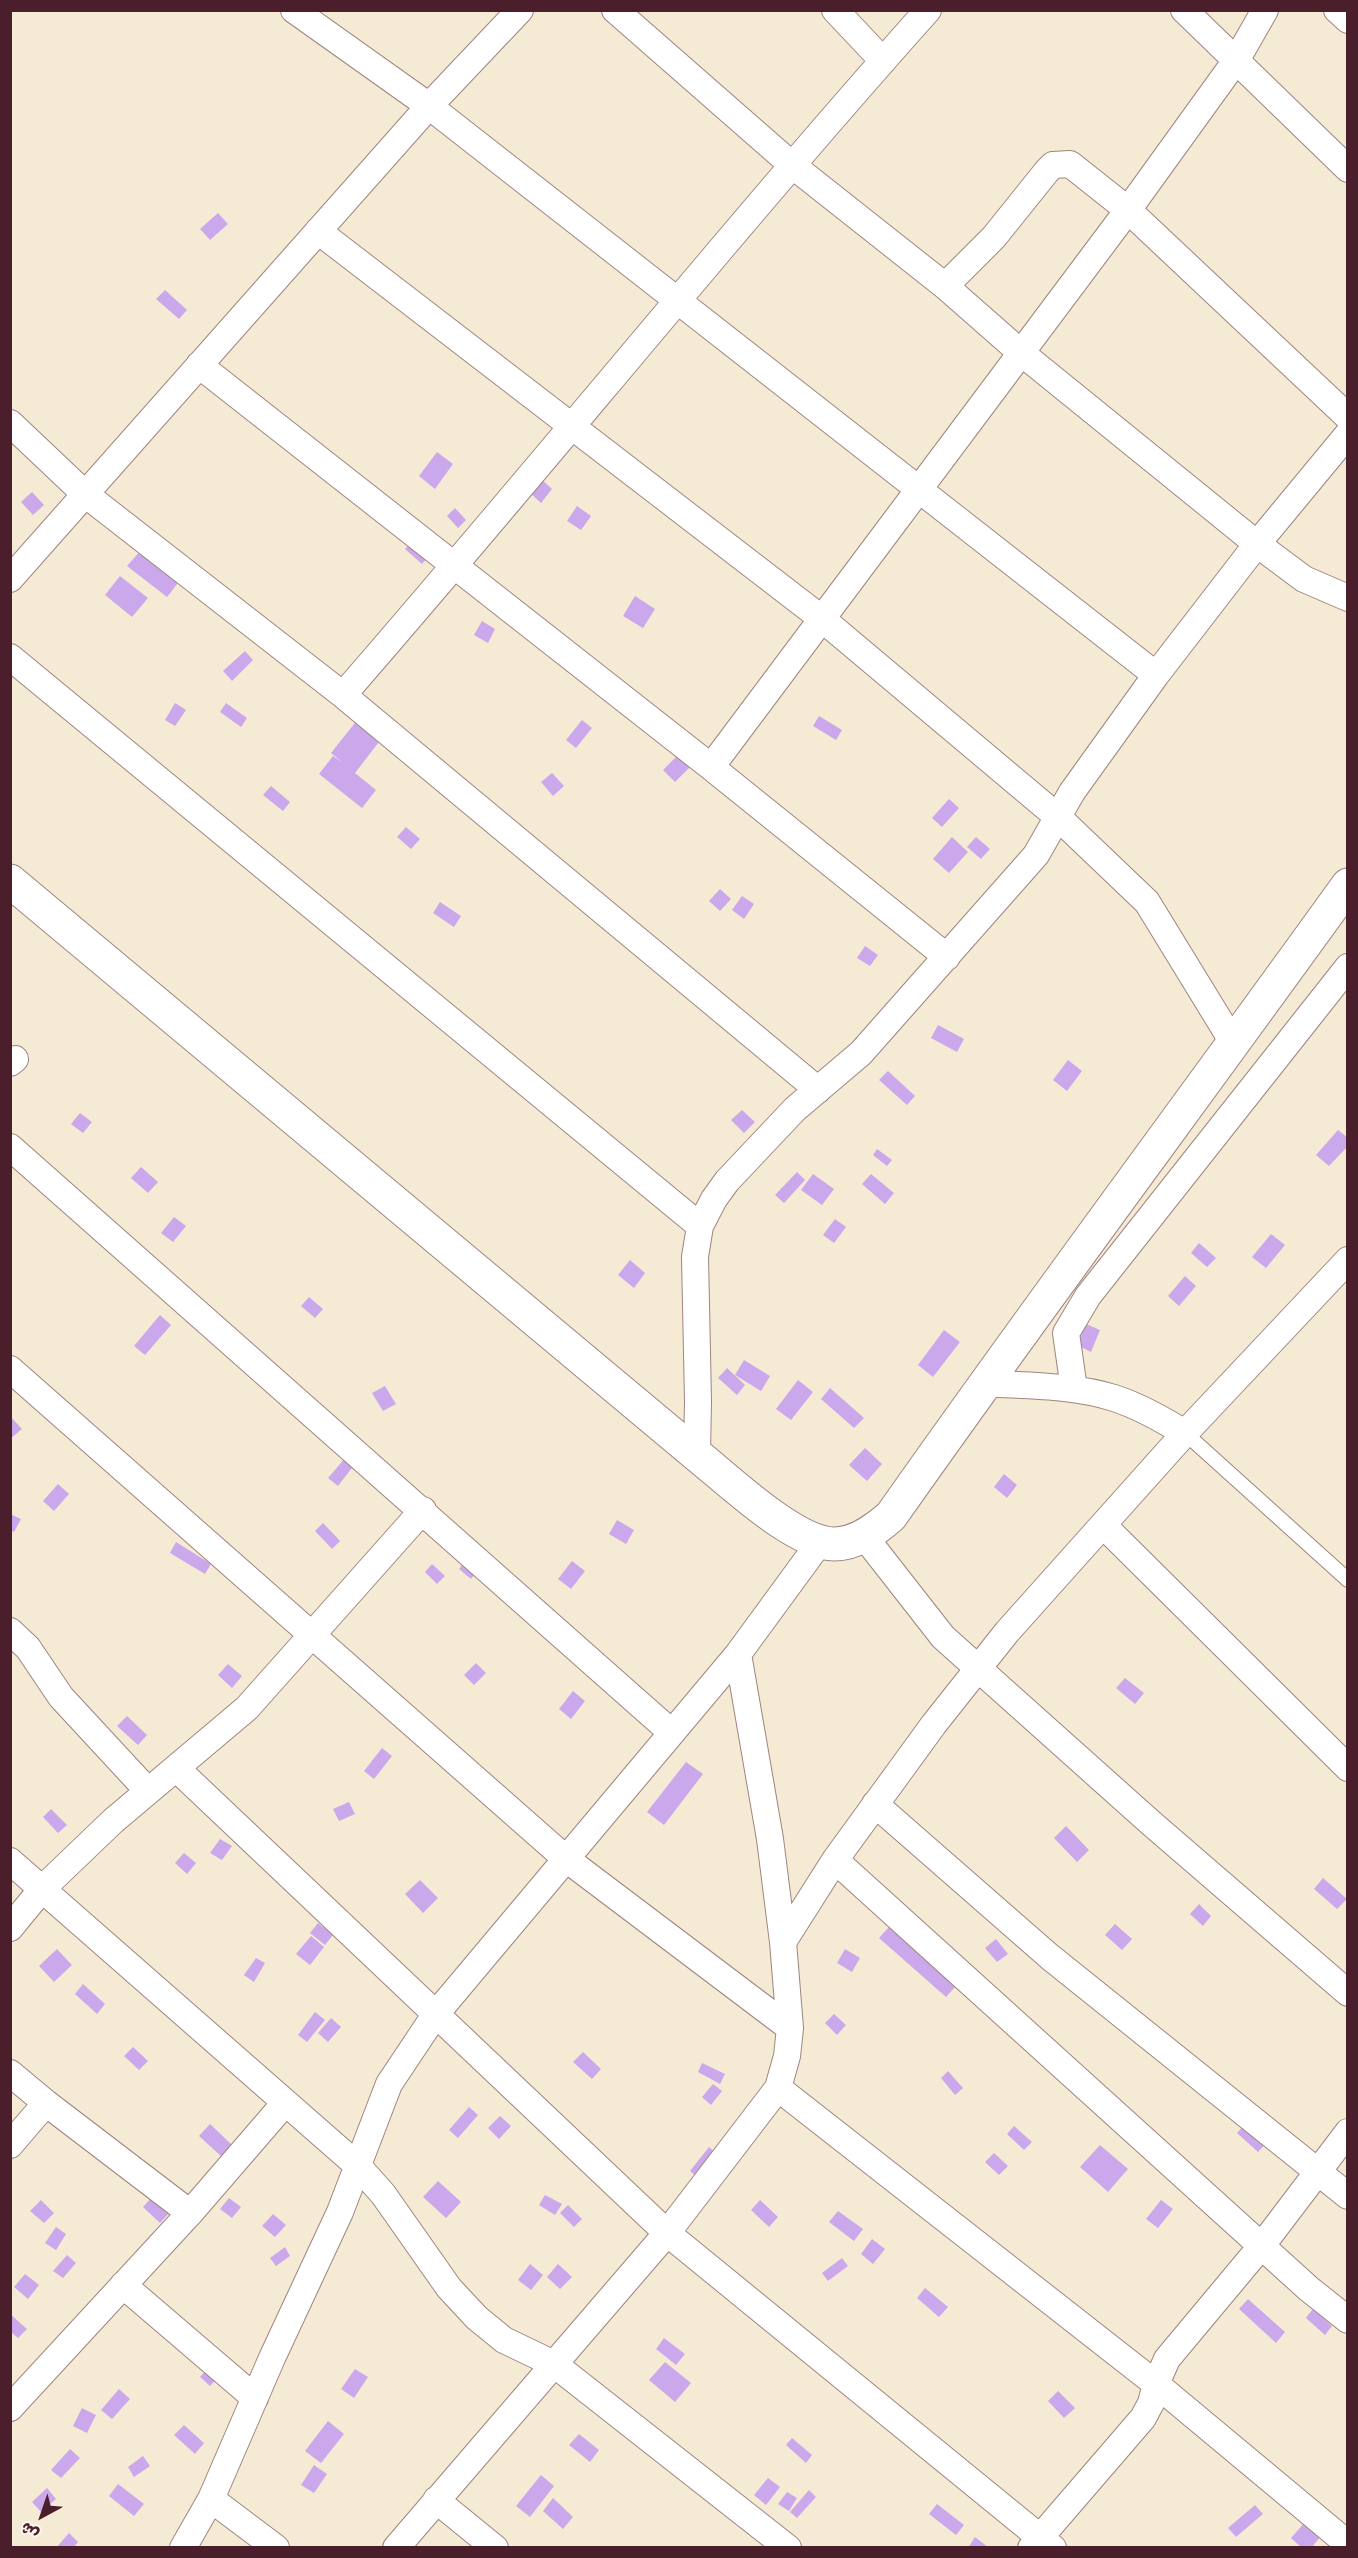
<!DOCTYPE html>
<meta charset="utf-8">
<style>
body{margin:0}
#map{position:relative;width:1358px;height:2558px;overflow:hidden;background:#f5ead4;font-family:Mynerve,"Playpen Sans Arabic",sans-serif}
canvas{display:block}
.frame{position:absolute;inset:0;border:12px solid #4a1f2b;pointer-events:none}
.north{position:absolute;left:12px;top:2486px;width:60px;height:60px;-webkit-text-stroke:4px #fbf7ec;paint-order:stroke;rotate:220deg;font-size:16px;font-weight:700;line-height:24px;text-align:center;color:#4a1f2b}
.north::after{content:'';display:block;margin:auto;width:21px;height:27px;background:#4a1f2b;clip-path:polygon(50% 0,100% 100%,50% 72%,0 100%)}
</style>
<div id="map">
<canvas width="1358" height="2558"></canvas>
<div class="frame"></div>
<div class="north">ش</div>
</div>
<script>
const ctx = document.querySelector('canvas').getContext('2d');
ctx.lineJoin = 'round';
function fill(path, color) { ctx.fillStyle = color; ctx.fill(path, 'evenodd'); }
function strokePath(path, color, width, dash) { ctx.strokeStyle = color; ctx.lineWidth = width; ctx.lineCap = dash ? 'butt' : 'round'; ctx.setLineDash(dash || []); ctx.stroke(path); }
fill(new Path2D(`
 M 218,213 L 228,224 L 210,240 L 200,229 Z
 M 165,290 L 187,310 L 179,319 L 156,299 Z
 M 437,452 L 453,464 L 435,489 L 419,476 Z
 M 541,479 L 552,489 L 541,503 L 529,492 Z
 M 32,492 L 44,505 L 33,515 L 21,502 Z
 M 577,506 L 591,516 L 581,530 L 567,521 Z
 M 455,508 L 466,520 L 458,528 L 447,516 Z
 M 411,542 L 428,557 L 422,564 L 405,549 Z
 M 143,548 L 181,579 L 167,597 L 127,566 Z
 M 120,576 L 148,598 L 132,617 L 105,595 Z
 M 635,596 L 655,609 L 643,628 L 623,616 Z
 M 482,621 L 495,629 L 488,643 L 474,635 Z
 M 245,651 L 253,660 L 232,681 L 223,671 Z
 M 175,703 L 186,710 L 175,726 L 165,720 Z
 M 226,703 L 247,718 L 241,727 L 220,712 Z
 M 819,716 L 842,730 L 836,740 L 813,726 Z
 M 358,719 L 382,738 L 355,773 L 376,790 L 362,808 L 319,774 L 333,756 L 343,763 L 331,753 Z
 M 582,720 L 592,728 L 576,748 L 566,740 Z
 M 683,750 L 695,762 L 675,782 L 663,770 Z
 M 552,773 L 564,786 L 553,796 L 541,782 Z
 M 271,786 L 290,802 L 283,811 L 263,795 Z
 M 949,799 L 959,808 L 942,827 L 932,818 Z
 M 406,827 L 420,839 L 411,849 L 397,837 Z
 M 952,837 L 968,852 L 949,873 L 933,859 Z
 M 976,837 L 990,849 L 981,859 L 967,847 Z
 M 720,889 L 731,899 L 720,911 L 709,901 Z
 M 742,896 L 754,904 L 744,919 L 732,910 Z
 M 440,902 L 461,916 L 454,927 L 433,913 Z
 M 865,946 L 878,955 L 870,966 L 857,958 Z
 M 938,1025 L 964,1039 L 957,1052 L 931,1038 Z
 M 1068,1060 L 1082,1071 L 1067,1091 L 1053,1080 Z
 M 888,1071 L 915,1096 L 907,1105 L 879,1080 Z
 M 742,1110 L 755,1122 L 744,1133 L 731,1120 Z
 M 80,1113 L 92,1122 L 83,1133 L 71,1124 Z
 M 1338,1130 L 1348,1138 L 1348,1146 L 1329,1166 L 1316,1155 Z
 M 877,1149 L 892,1160 L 887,1166 L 873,1155 Z
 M 141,1167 L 158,1182 L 148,1193 L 131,1178 Z
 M 797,1172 L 805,1180 L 784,1203 L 775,1195 Z
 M 813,1174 L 834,1189 L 822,1205 L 801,1190 Z
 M 871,1174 L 894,1193 L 885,1204 L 862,1184 Z
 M 174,1217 L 186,1226 L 173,1242 L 161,1233 Z
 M 835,1219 L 846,1227 L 834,1243 L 823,1235 Z
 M 1271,1234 L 1285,1245 L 1266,1268 L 1252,1257 Z
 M 1199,1243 L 1216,1258 L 1207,1267 L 1191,1253 Z
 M 630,1260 L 645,1273 L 634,1288 L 618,1275 Z
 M 1185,1276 L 1196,1286 L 1179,1306 L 1168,1296 Z
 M 309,1297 L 323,1309 L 315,1318 L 301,1306 Z
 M 160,1315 L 171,1325 L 145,1355 L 134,1346 Z
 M 1086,1324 L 1100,1330 L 1091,1352 L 1077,1345 Z
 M 944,1330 L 960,1342 L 933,1377 L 918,1365 Z
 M 744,1360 L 770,1376 L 761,1391 L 735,1375 Z
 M 727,1368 L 745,1385 L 737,1395 L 718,1378 Z
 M 798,1380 L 813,1392 L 791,1420 L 776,1409 Z
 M 385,1386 L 396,1404 L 383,1411 L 372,1393 Z
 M 830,1388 L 864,1418 L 854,1428 L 821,1399 Z
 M 10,1416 L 22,1429 L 10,1439 Z
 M 865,1448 L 882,1464 L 867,1481 L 849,1465 Z
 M 346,1457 L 355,1464 L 338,1486 L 328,1478 Z
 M 1004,1474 L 1017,1485 L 1007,1498 L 994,1487 Z
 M 58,1484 L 69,1494 L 54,1511 L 43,1501 Z
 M 10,1514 L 21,1519 L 14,1532 L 10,1530 Z
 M 617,1520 L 634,1530 L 626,1544 L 609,1534 Z
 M 323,1523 L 340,1541 L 332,1549 L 315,1531 Z
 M 176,1542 L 211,1564 L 205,1574 L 170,1553 Z
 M 467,1559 L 479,1569 L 471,1579 L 459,1569 Z
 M 572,1561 L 585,1571 L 571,1589 L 558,1579 Z
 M 432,1564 L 445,1576 L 437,1584 L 425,1572 Z
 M 476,1663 L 486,1673 L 474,1685 L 464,1675 Z
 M 228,1664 L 242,1676 L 232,1688 L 218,1675 Z
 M 1125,1678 L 1144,1693 L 1135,1704 L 1116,1688 Z
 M 573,1691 L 585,1701 L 571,1719 L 559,1709 Z
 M 127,1716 L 147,1735 L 138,1745 L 117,1726 Z
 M 382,1748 L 392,1756 L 374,1779 L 364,1771 Z
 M 686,1762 L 703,1774 L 664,1825 L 647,1812 Z
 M 349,1802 L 355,1814 L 339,1821 L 333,1809 Z
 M 51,1809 L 67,1825 L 58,1833 L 43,1817 Z
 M 1066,1826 L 1089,1850 L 1077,1862 L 1054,1838 Z
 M 220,1839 L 232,1846 L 222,1860 L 210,1853 Z
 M 184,1853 L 196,1863 L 187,1874 L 175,1863 Z
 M 1323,1878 L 1347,1899 L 1337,1909 L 1314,1889 Z
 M 420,1880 L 438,1898 L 423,1913 L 405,1894 Z
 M 1199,1904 L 1211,1916 L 1203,1926 L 1190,1914 Z
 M 318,1923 L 333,1935 L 325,1945 L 310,1933 Z
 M 1115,1924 L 1132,1939 L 1122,1950 L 1105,1935 Z
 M 889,1927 L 956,1986 L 946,1997 L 879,1938 Z
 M 311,1936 L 324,1947 L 310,1965 L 296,1954 Z
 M 996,1939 L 1008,1954 L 997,1962 L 985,1948 Z
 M 57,1949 L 72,1965 L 54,1982 L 39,1966 Z
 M 845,1949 L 860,1958 L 852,1972 L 837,1963 Z
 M 256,1958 L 265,1963 L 254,1982 L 244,1975 Z
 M 83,1984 L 105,2004 L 97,2014 L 75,1994 Z
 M 315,2012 L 325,2020 L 307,2042 L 298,2035 Z
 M 834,2014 L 846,2025 L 837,2035 L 825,2023 Z
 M 331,2018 L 341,2027 L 328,2042 L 318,2033 Z
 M 133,2047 L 148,2061 L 139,2070 L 124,2056 Z
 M 583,2052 L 601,2069 L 592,2079 L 573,2062 Z
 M 702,2063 L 725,2074 L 720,2084 L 698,2072 Z
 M 948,2071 L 963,2088 L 955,2095 L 941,2078 Z
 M 713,2084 L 722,2091 L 711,2105 L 702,2097 Z
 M 469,2107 L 478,2115 L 458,2138 L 449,2130 Z
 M 500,2116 L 511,2126 L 499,2139 L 488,2128 Z
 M 1248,2121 L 1269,2140 L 1258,2152 L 1237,2133 Z
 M 210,2124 L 232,2145 L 222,2157 L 199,2136 Z
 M 1014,2126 L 1032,2142 L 1024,2150 L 1007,2134 Z
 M 1100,2145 L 1128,2169 L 1108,2192 L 1080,2167 Z
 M 709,2147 L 718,2155 L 699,2179 L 690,2171 Z
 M 994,2153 L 1008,2166 L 999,2175 L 985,2162 Z
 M 438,2181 L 461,2202 L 446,2218 L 423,2197 Z
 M 545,2195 L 562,2204 L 555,2215 L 539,2205 Z
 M 152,2197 L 169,2213 L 160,2223 L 143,2207 Z
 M 229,2198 L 241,2207 L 232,2218 L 220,2209 Z
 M 41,2200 L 54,2213 L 44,2223 L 30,2211 Z
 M 760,2200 L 778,2217 L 769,2227 L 751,2210 Z
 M 1161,2200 L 1173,2209 L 1158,2228 L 1146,2219 Z
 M 568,2205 L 582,2219 L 574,2227 L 560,2213 Z
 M 838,2211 L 863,2229 L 854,2241 L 829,2222 Z
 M 273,2214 L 286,2225 L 275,2237 L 262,2226 Z
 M 56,2227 L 66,2234 L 56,2250 L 45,2243 Z
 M 872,2239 L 885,2249 L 873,2264 L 861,2254 Z
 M 285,2247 L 290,2256 L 276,2266 L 270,2258 Z
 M 67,2255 L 76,2263 L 63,2278 L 53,2271 Z
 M 842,2258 L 848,2266 L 828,2281 L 822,2273 Z
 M 530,2264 L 543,2275 L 531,2290 L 518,2280 Z
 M 558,2264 L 572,2277 L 560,2289 L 547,2277 Z
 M 25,2274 L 39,2285 L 28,2299 L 14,2287 Z
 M 925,2288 L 948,2307 L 939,2317 L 917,2298 Z
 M 1248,2299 L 1285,2332 L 1276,2343 L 1239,2309 Z
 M 1313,2309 L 1332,2326 L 1325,2335 L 1306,2318 Z
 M 10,2314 L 27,2329 L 18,2338 L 10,2331 Z
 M 664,2338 L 685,2354 L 676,2365 L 656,2349 Z
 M 665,2362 L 691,2383 L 675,2402 L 649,2380 Z
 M 210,2366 L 220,2375 L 210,2386 L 200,2377 Z
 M 355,2369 L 368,2377 L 354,2398 L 341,2389 Z
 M 119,2389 L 130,2399 L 112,2419 L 101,2410 Z
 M 1058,2391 L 1075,2408 L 1064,2418 L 1048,2401 Z
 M 82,2408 L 96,2415 L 87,2433 L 73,2426 Z
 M 328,2421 L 344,2434 L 321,2463 L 305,2451 Z
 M 184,2425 L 204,2443 L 195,2454 L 174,2435 Z
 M 579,2434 L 599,2450 L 590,2462 L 569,2445 Z
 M 792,2438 L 812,2455 L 806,2463 L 786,2445 Z
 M 70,2449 L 80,2458 L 61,2478 L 51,2470 Z
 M 143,2456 L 150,2466 L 134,2477 L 128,2467 Z
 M 314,2465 L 327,2474 L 314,2493 L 301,2485 Z
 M 541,2475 L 554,2486 L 530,2517 L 516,2506 Z
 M 768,2478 L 780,2487 L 766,2505 L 754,2495 Z
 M 118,2484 L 144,2504 L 134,2516 L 109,2496 Z
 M 47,2488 L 56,2499 L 41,2512 L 32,2502 Z
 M 809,2490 L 816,2497 L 797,2518 L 790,2512 Z
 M 787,2492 L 797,2498 L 789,2511 L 778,2504 Z
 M 553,2498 L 573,2517 L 563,2529 L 543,2511 Z
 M 937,2504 L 964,2525 L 956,2535 L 929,2514 Z
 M 1255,2505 L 1263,2514 L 1236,2537 L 1228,2528 Z
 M 1305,2522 L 1321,2536 L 1311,2548 L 1302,2548 L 1291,2538 Z
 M 69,2533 L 78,2542 L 73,2548 L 56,2548 Z
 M 975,2537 L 989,2548 L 968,2548 Z`), '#cba8eb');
const service = new Path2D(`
 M 1185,1433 L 1348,1580`);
const minor = new Path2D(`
 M 294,10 L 429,106 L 1156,675
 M 615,10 L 792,165 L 945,286 L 1019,351 L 1257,544 L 1304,579 L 1348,598
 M 835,10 L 883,61
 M 1184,10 L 1348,169
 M 1337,10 L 1348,20
 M 318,231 L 821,618 L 1059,818 L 1147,902 L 1234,1044
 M 945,286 L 994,237 L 1047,171 L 1053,165 L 1070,164 L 1128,210 L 1348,417
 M 199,365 L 711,767 L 947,957
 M 10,423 L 85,494 L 343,695 L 818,1090
 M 10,579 L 429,106 L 520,10
 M 10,657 L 700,1226 L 714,1199 L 727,1181 L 795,1109 L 861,1053 L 1036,855 L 1072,792 L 1156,675 L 1257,544 L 1348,434
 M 343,695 C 540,469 728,234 928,10
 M 711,767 L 1128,210 L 1237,59 L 1265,10
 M 10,1063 L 15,1059
 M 10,1147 L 671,1732
 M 10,1369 L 565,1858 L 790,2028
 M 984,1383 C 1027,1386 1073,1385 1114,1398 C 1139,1406 1163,1420 1185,1433
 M 1074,1389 L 1066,1333 L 1088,1296 L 1348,967
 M 697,1455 L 698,1401 L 695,1257 L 700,1226
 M 1103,1525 L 1348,1768
 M 864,1536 L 943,1637 L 1151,1823 L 1348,1993
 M 10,1631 L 28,1648 L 61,1697 L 148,1791
 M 176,1768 L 667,2233 L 1053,2548
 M 875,1804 L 1050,1957 L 1348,2196
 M 835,1860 L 1309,2289 L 1348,2320
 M 10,1861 L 358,2166 L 383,2194 L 449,2288 L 477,2318 L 504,2340 L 554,2364 L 788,2548
 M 10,1928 L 42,1889 L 113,1821 L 247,1708 L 423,1510
 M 783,1942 L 835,1860 L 934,1724 L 1007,1632 L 1185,1433 L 1348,1260
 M 10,2073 L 46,2103 L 190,2213
 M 778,2088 L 1156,2384 L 1348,2544
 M 10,2145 L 46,2103
 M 123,2285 L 255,2398
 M 10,2408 L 190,2213 L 285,2103
 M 211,2499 L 276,2548
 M 436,2500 L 495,2548
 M 183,2548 L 211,2499 L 272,2358 L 340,2212 L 389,2084 L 435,2015 L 738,1654
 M 396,2548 L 667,2233 L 778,2088 L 787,2056 L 790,2028 L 783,1942 L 770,1839 L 738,1654 L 820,1542
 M 1031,2548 L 1143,2418 L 1151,2403 L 1156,2384 L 1167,2359 L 1263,2244 L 1348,2132`);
const secondary = new Path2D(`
 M 10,881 L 697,1455 C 728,1480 795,1544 834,1544 C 856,1544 875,1530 891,1516 C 1040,1304 1196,1096 1348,885`);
strokePath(service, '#a08480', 16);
strokePath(minor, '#a08480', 28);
strokePath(secondary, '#a08480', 35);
strokePath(service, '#fff', 14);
strokePath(minor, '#fff', 26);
strokePath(secondary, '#fff', 33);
</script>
